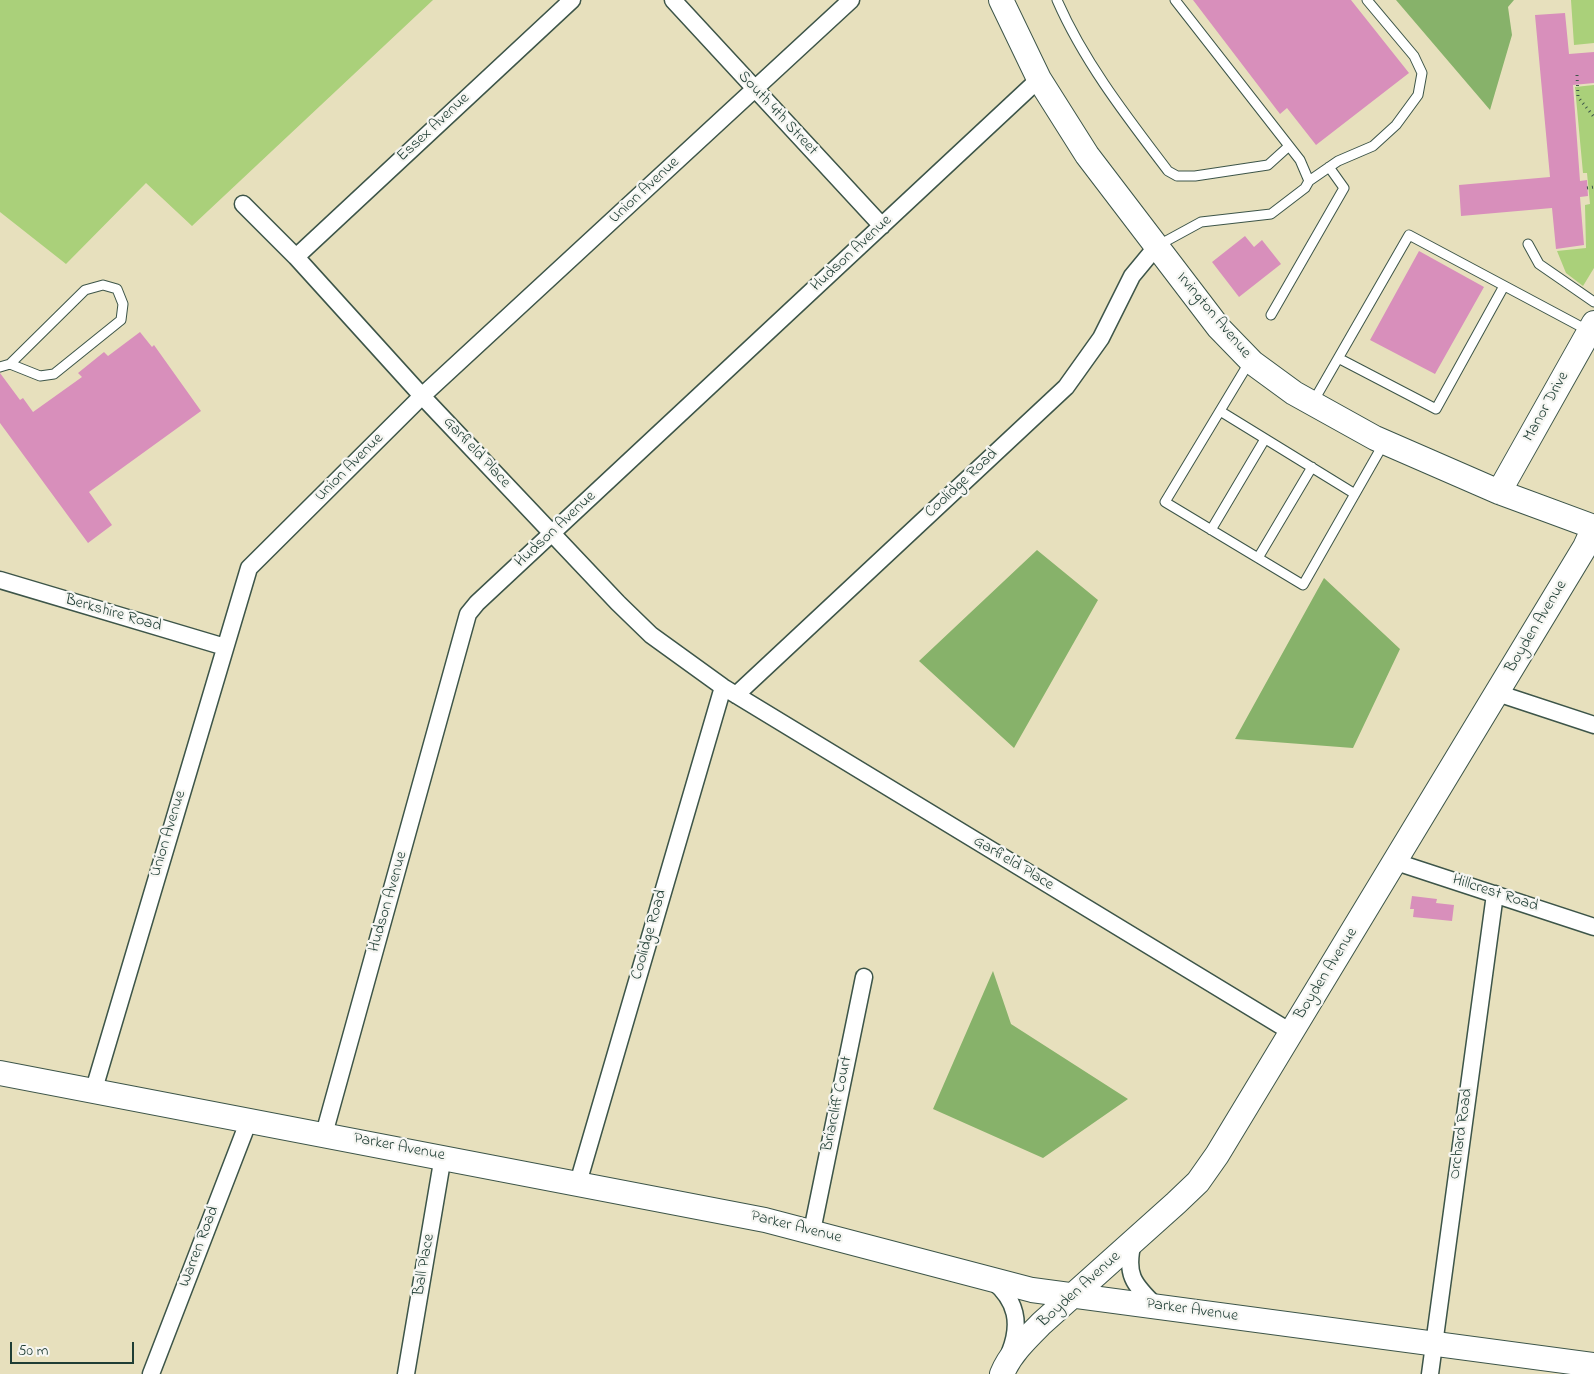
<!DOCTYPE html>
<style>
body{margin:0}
#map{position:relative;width:1594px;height:1374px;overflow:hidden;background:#e7e0bd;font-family:"Indie Flower",sans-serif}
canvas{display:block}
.scale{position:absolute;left:10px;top:1342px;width:124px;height:22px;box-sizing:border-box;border:2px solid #1f3d34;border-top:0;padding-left:6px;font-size:15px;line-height:18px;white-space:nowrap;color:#1f3d34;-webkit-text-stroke:4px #f6f6f2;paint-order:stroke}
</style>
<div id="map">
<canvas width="1594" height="1374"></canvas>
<div class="scale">50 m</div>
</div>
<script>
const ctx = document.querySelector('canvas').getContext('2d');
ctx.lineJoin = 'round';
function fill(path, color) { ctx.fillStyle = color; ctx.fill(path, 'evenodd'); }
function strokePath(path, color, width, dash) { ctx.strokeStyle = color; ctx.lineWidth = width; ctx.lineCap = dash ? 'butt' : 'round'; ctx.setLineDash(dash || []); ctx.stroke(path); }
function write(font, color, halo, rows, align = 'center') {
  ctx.font = font + ' "Indie Flower",sans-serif'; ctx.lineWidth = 4.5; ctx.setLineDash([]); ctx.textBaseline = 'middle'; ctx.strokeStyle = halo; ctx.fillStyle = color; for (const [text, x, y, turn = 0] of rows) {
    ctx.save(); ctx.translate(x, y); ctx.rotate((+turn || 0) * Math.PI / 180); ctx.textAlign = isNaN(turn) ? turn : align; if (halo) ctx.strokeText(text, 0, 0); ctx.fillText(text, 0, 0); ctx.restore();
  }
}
fill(new Path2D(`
 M 0,0 L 433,0 L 192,226 L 146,183 L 66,264 L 0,212 Z
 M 1571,0 L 1594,0 L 1594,43 L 1574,45 Z
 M 1594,85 L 1594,268 L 1583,286 L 1566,273 L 1557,251 L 1586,248 L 1585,205 L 1590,204 L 1587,173 L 1583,173 L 1575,87 Z`), '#aad07a');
fill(new Path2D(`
 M 1396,0 L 1514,0 L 1508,7 L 1512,35 L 1490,110 Z
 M 1037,550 L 1098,600 L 1014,748 L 919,661 Z
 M 1324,578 L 1400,649 L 1353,748 L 1235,739 Z
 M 993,971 L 1011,1024 L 1128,1099 L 1043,1158 L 933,1109 Z`), '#87b26a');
fill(new Path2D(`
 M 1193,0 L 1351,0 L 1409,73 L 1316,145 L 1287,108 L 1280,114 Z
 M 1565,13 L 1569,54 L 1594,52 L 1594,83 L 1573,85 L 1580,181 L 1587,180 L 1588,196 L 1580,197 L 1584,245 L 1556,249 L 1552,208 L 1461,216 L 1459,185 L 1550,177 L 1535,15 Z
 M 1245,236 L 1254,247 L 1262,240 L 1281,264 L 1239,297 L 1212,262 Z
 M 1419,251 L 1484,287 L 1435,374 L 1370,340 Z
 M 140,332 L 152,347 L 154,345 L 201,411 L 89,492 L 112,525 L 88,543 L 0,423 L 0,373 L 20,400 L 23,398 L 33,412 L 82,377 L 78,373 L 104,352 L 108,356 Z
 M 1412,896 L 1437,899 L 1436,903 L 1454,905 L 1452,921 L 1413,917 L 1414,909 L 1410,909 Z`), '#d88fbb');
const lane = new Path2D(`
 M 1057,0 C 1084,62 1127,117 1168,171 L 1177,176 L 1195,176 L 1268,165 L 1289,146
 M 1309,181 L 1338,161 L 1373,146 L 1396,125 L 1418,95 L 1422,73 L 1414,56 L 1367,0
 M 1528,244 L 1539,264 L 1594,302
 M 1157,246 L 1201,222 L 1271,214 L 1305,188 L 1309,181 L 1300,160 L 1175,0
 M 1271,315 L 1344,188 L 1329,167
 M 1340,359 L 1436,409 L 1504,286
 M 1250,361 L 1165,502 L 1303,585 L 1384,443
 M 0,367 L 10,364 L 85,290 L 103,285 L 117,289 L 123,304 L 121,320 L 54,374 L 40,376 L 10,364
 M 1313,402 L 1409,235 L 1589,331
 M 1220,411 L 1355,494
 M 1211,530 L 1265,439
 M 1258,558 L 1312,467`);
const street = new Path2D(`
 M 673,0 L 882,226
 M 243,204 L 296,257 L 422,396 L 618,603 L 651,635 L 723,687 L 1291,1032
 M 296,257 L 572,0
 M 0,580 L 225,647
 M 1497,693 L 1594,725
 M 736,695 L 1066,387 L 1101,338 L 1132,276 L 1156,247
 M 1396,862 L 1594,927
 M 94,1089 L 249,568 L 422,396 L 851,0
 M 324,1134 L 468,614 L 477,603 L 1039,79
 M 578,1183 L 723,687
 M 812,1231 L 864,977
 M 1133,1242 C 1125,1274 1133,1284 1156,1306
 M 993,1281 C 1017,1301 1021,1324 1010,1352
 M 151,1374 L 249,1120
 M 406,1374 L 443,1156
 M 1430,1374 L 1495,894`);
const secondary = new Path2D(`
 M 1001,0 L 1039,79 L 1087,155 L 1219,328 L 1253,363 L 1294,393 L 1375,438 L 1499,492 L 1594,527
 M 1499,492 L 1594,323
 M 0,1073 L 765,1220 L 1032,1290 L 1594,1365
 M 1002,1374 C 1010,1354 1027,1338 1042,1323 L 1176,1203 L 1198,1182 L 1217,1155 L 1585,547 L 1594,527`);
strokePath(lane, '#3d5549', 11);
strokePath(street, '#3d5549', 19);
strokePath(secondary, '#3d5549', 26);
strokePath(new Path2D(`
 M 1577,75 L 1578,97 L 1594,117
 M 1587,188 L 1594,187`), '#3d5549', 3, [1, 4]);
strokePath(lane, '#fff', 9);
strokePath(street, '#fff', 16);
strokePath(secondary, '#fff', 24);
write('16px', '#1f3d34', '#f6f6f2', [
 ["South 4th Street",777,114,47],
 ["Essex Avenue",434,128,-43],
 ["Union Avenue",645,191,-43],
 ["Hudson Avenue",852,254,-43],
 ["Irvington Avenue",1213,316,50],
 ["Manor Drive",1547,407,-61],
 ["Garfield Place",476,453,47],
 ["Union Avenue",350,468,-45],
 ["Coolidge Road",962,484,-43],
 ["Hudson Avenue",556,530,-43],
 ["Berkshire Road",113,614,16],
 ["Boyden Avenue",1537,627,-59],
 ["Union Avenue",169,834,-73],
 ["Garfield Place",1013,864,31],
 ["Hillcrest Road",1495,894,18],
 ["Hudson Avenue",389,902,-74],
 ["Coolidge Road",650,935,-74],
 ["Boyden Avenue",1327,974,-58],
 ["Briarcliff Court",838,1104,-78],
 ["Orchard Road",1462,1134,-82],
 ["Parker Avenue",399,1148,11],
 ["Parker Avenue",796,1228,14],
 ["Warren Road",200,1247,-69],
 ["Ball Place",425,1265,-80],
 ["Boyden Avenue",1080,1290,-42],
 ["Parker Avenue",1192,1311,8]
]);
</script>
